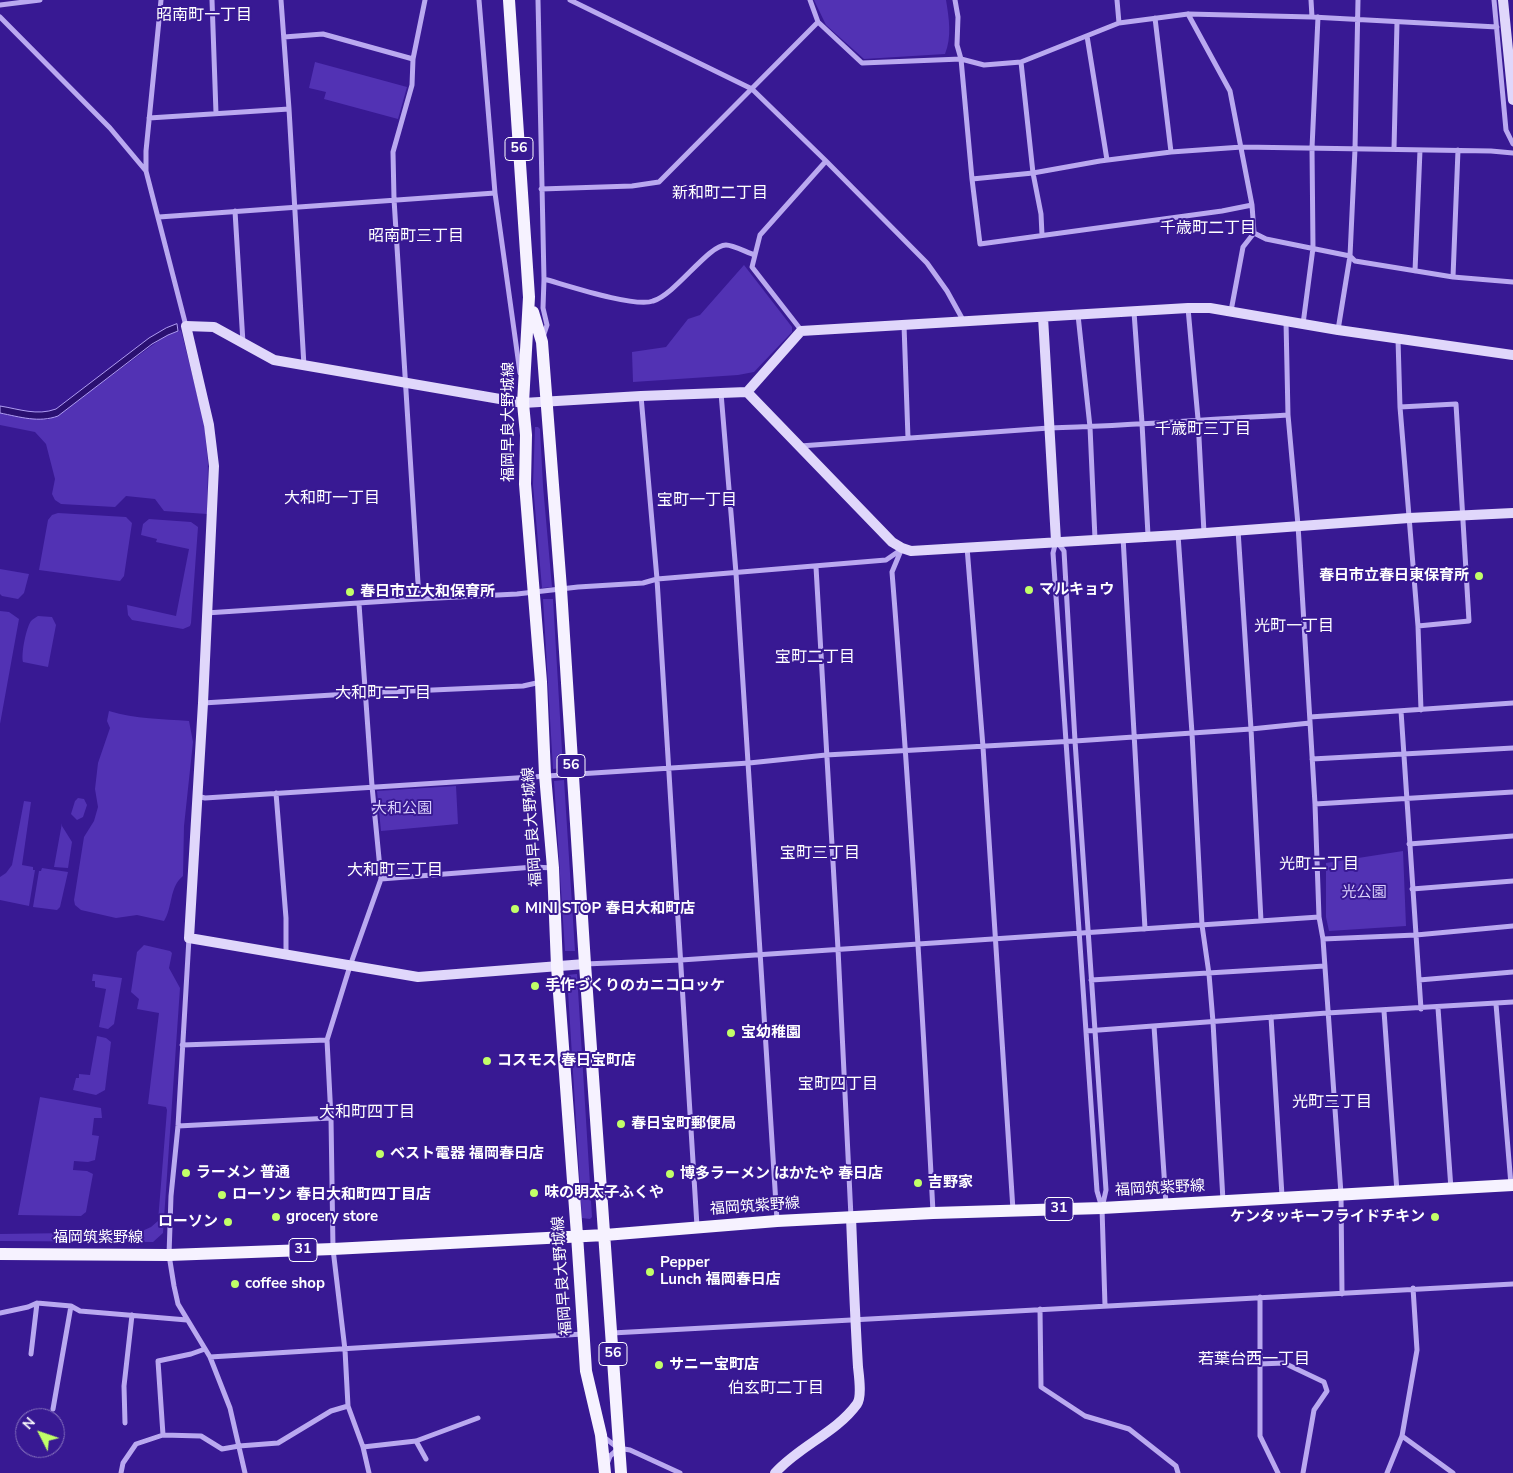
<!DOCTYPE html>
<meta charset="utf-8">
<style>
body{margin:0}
#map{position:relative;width:1513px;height:1473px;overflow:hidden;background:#381993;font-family:"Nunito Sans",sans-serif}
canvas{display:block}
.north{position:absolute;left:15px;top:1408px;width:50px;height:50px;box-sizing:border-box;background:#381993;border:1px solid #8875be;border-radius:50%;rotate:311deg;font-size:14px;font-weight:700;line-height:20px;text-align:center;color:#fff}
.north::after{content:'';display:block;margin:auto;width:18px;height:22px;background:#c2ff68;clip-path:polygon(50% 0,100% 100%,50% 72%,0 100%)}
</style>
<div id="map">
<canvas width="1513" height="1473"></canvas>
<div class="north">N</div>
</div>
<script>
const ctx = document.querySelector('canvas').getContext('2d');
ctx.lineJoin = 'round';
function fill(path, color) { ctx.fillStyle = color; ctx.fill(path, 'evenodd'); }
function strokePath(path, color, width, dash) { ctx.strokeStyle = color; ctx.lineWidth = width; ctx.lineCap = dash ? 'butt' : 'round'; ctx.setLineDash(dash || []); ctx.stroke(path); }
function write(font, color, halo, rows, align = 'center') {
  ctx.font = font + ' "Nunito Sans","Noto Sans JP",sans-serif'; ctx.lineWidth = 4; ctx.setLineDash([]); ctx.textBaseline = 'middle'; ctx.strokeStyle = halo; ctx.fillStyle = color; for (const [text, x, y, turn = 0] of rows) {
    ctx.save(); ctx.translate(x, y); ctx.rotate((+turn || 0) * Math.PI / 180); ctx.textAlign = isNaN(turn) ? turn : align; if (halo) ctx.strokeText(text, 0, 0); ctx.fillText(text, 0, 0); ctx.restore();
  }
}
fill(new Path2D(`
 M 814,0 L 946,0 C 949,18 952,37 945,54 L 864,59 L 826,25 Z
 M 315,62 L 407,87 L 398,119 L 324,99 L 326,92 L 309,88 Z
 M 744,265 L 792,327 L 792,332 L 754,372 L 738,375 L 633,382 L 632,352 L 666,347 L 688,319 L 700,315 Z
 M 181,330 L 204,422 L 208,463 L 207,514 L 164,511 L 155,499 L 126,496 L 115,507 L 61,504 L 55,500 L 52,494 L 55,479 L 46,444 L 35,432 L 0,425 L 0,412 L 47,420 L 58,415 L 165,336 Z
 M 535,427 L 538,427 L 540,429 L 543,486 L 552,587 L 542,588 L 533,485 Z
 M 58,513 L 126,517 L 132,523 L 124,576 L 120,581 L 39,570 L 48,520 L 52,515 Z
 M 149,519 L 191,522 L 198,527 L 191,623 L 190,626 L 183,629 L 132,620 L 128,615 L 127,605 L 176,616 L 189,549 L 156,542 L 157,539 L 141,535 L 143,524 Z
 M 0,569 L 29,574 L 24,593 L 18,599 L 2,596 L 0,594 Z
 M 543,599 L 553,599 L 563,768 L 553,769 Z
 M 0,611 L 9,612 L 19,619 L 0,724 Z
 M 38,616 L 52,617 L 56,625 L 48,667 L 23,662 C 21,654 26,628 31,621 C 33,619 36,617 38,616 Z
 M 109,711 C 136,719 162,719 189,721 L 193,742 L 184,826 L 183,876 C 169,887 173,907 164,921 L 137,915 L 116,918 L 81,910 L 75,905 L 74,900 L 84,837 L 94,821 L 98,807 L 95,789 L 98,763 L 110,728 L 107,721 Z
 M 564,780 L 575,951 L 565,951 L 554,781 Z
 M 456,786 L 458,824 L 381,831 L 377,791 Z
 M 78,798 L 84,799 L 87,805 L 83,817 L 77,820 L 71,814 L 75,801 Z
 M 24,801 L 31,802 L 22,865 L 33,867 L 33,870 L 35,870 L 29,906 L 0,900 L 0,877 L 6,873 L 12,865 Z
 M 62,823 L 62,826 L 72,842 L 68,868 L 54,867 Z
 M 1403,851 L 1406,926 L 1329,931 L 1326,917 L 1326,863 Z
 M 42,868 L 68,872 L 60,907 L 57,910 L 33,907 L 39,871 L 41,871 Z
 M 144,945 L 170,951 L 172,953 L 169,968 L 180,988 L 163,1233 L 153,1242 L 0,1241 L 0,1234 L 140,1232 L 151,1227 L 158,1221 L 167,1110 L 166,1107 L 148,1104 L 159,1013 L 137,1009 L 139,999 L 131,992 L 137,952 Z
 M 93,974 L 122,978 L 114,1024 L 108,1029 L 99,1027 L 106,989 L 95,987 L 95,981 L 92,981 Z
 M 577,974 L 592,1217 L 590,1219 L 582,1218 L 567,975 Z
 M 97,1036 L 106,1038 L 111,1042 L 105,1090 L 96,1095 L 73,1090 L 76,1078 L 79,1078 L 79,1074 L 90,1075 Z
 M 40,1097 L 101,1108 L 102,1118 L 94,1118 L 92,1135 L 99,1136 L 95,1160 L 88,1162 L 74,1161 L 73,1170 L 87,1171 L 93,1174 L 86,1212 L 81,1216 L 18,1215 Z`), '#5232b4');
const water = new Path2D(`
 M 177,324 L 178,331 L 168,335 L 152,344 L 58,416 C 39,423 20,417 0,413 L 0,406 C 19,409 37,416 56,409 L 149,338 L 166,328 Z`);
fill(water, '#2a1071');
strokePath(water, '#af9cf2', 1);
strokePath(new Path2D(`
 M 212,0 L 216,113
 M 538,0 L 544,279 L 543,308 L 547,325 L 543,337
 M 570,0 L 752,89 L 826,161 L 927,263 L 947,291 L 963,320
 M 810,0 L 818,22 L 862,63 L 961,59 L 984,65 L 1021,62 L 1119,23 L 1188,14 L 1312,17 L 1497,27
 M 955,0 L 958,17 L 957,45 L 961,59 L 972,179
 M 1117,0 L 1119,23
 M 1311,0 L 1312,17
 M 1494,0 L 1506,130 L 1513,144
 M 0,5 L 40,0
 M 1188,14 L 1230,91 L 1252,205 L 1254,233 L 1243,247 L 1231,311
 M 0,17 L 110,128 L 146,171 L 186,326
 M 1155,18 L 1171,152
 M 1087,36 L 1107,160
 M 284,37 L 323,34 L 413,59
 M 1021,62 L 1033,173 L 1041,214 L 1042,235
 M 289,109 L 304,366
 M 149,118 L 289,109 L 281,0
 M 1394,149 L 1397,22
 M 146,171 L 146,151 L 161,0
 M 541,189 L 632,186 L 659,182 L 818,22
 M 495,193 L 520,373
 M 1252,205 L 1222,211 L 980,244 L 972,179 L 1033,173 L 1100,161 L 1171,152 L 1242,147 L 1491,151 L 1513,153
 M 235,211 L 243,343
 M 159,217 L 495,193 L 479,0
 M 1254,233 L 1266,239 L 1350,256 L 1355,261 L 1453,277 L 1513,282
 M 755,255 L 752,267 L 801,330
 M 1415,271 L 1420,150
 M 1453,277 L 1458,150
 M 544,279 C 566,285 635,308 653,301 C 676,294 708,245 726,245 C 733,245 748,253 755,255 L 760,235 L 826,161
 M 1188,308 L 1198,419 L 1204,533
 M 1134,312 L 1142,423 L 1148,535
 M 1078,315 L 1090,427 L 1095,539
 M 1286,321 L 1288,415 L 1298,525 L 1315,804 L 1319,917 L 1323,939 L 1341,1194 L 1342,1294
 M 1303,324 L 1313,248 L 1312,148 L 1318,17
 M 904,325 L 908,438
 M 1338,330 L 1350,256 L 1355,149 L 1358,0
 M 1398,339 L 1400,407 L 1418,626 L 1469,621 L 1456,404 L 1400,407
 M 721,393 L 736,573 L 777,1220
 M 641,396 L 657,579 L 697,1226
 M 800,446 L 1049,428 C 1129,426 1209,419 1288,415
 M 1238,530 L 1251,729 L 1261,921
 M 1178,535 L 1192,733 L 1202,925 L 1209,974 L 1213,1022 L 1223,1201
 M 1123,537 L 1145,929
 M 1056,541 L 1053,553 L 1097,1191 L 1102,1208
 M 1058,543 L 1064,551 L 1075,741 L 1106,1190 L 1102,1208 L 1105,1306
 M 967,547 L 983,747 L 1013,1210
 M 902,548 L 892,572 C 909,785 922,999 933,1212
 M 816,567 L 838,949 L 851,1217
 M 419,599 L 517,594 L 578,587 L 643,583 L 657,579 L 886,560 L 902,549
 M 359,604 L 372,786 L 381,879 L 350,966 L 327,1040 L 331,1118 L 333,1249 L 345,1350 L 348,1406 L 363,1447 L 369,1473
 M 206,613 L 419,599 L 394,199 L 393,152 L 412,85 L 413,59 L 425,0
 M 1418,626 L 1421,710
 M 203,703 L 365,693 L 523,686 L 541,682
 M 1401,711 L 1421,1009
 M 1310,717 L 1513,703
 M 1312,759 L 1513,748
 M 276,793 L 286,918 L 286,955
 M 197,796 L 205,798 L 749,763 L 826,755 L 1075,741 L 1251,729 L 1310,723
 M 1315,804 L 1513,792
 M 1409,844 L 1513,836
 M 381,879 L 534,867 L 553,868
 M 1412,889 L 1513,881
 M 189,938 L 178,1126 L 171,1196 L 169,1255 L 174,1286 L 178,1304 L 210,1357 L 230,1408 L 245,1473
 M 1323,939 L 1416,935 L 1513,926
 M 585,964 L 681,960 L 1319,917
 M 1091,980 L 1325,966
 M 1419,980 L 1513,972
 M 1496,1004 L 1511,1185
 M 1438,1008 L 1451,1189
 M 1384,1011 L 1397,1192
 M 1271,1017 L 1282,1196
 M 1154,1026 L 1166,1204
 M 1086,1031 L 1327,1013 L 1513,1002
 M 182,1045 L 327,1040
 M 178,1126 L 331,1118
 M 1260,1297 L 1260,1436 L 1278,1473
 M 1040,1309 L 1041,1387 L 1085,1416 L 1129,1429 L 1176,1466 L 1178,1473
 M 0,1313 L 28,1307 L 37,1303 L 71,1306 L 80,1311 L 187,1320
 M 612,1333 L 1513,1284
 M 31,1354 L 37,1303
 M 210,1357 L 583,1334
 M 1259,1364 L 1284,1363 L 1324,1382 L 1327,1391 L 1314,1410 L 1303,1473
 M 53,1409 L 71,1306
 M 125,1423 L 124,1386 L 132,1315
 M 163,1435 L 158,1361 L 191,1354 L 205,1349
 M 1402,1436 L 1453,1473
 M 605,1438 L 618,1448 L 630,1450 L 680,1473
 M 416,1441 L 426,1459
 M 363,1447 L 416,1441 L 478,1418
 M 607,1464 L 610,1456 L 618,1449
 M 121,1473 L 123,1463 L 136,1444 L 163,1435 L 201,1436 L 222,1449 L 239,1446 L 278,1443 L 331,1411 L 348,1406
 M 1387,1473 L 1402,1436 L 1417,1350 L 1413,1288`), '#baa9f0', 5);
strokePath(new Path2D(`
 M 1503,0 L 1513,100
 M 1043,317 L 1056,541
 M 747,392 L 892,542 L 902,548 L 911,551 L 1178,535 L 1409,518 L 1513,513
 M 585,964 L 418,977 L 189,938 L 203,703 L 214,466 L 209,425 L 186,326 L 214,327 L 274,360 L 523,403 L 641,396 L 747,392 L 801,331 L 1188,308 L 1210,308 L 1338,330 L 1513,355
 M 775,1473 C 799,1446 836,1433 857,1404 C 862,1397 859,1376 858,1367 C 855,1317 853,1267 851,1217`), '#e0d7fb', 10);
strokePath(new Path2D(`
 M 509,0 L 529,297 L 523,403 L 526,435 L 525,484 L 541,682 L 545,775 L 553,868 L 557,966 L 577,1235 L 586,1371 L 601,1435 L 605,1473
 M 533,312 L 542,342 L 561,589 L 585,964 L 621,1473
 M 0,1254 L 169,1255 L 333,1249 L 605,1235 L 777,1221 L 933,1213 L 1102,1208 L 1513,1185`), '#f6f2ff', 12);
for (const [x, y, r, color] of [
 [1479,576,5,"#c2ff68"],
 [1029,590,5,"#c2ff68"],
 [350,592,5,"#c2ff68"],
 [515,909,5,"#c2ff68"],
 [535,986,5,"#c2ff68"],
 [731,1033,5,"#c2ff68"],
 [487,1061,5,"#c2ff68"],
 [621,1124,5,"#c2ff68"],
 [380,1154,5,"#c2ff68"],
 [186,1173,5,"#c2ff68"],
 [670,1174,5,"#c2ff68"],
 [918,1183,5,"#c2ff68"],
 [534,1193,5,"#c2ff68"],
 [222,1195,5,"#c2ff68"],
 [276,1217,5,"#c2ff68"],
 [1435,1217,5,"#c2ff68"],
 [228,1222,5,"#c2ff68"],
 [650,1272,5,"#c2ff68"],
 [235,1284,5,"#c2ff68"],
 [659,1365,5,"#c2ff68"]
]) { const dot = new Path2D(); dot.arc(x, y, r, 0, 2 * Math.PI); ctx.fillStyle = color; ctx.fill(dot); strokePath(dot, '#381993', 2); }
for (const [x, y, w] of [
 [519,149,28],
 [571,766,28],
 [1059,1209,28],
 [303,1250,28],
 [613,1354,28]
]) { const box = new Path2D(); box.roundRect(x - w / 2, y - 11.5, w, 23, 4); ctx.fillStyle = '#381993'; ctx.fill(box); strokePath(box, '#fff', 1); }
write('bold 14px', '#fff', null, [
 ["56",519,149],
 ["56",571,766],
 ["31",1059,1209],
 ["31",303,1250],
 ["56",613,1354]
]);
write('15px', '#fff', '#381993', [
 ["福岡早良大野城線",509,422,-90],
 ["福岡早良大野城線",533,827,-94],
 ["福岡筑紫野線",1160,1189,-3],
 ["福岡筑紫野線",755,1207,-4],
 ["福岡筑紫野線",98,1238],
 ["福岡早良大野城線",563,1276,-94]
]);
write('bold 15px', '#fff', '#381993', [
 ["春日市立春日東保育所",1469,576,"right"],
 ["マルキョウ",1039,590],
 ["春日市立大和保育所",360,592],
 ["MINI STOP 春日大和町店",525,909],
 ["手作づくりのカニコロッケ",545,986],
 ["宝幼稚園",741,1033],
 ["コスモス 春日宝町店",497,1061],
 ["春日宝町郵便局",631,1124],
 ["ベスト電器 福岡春日店",390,1154],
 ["ラーメン 普通",196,1173],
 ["博多ラーメン はかたや 春日店",680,1174],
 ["吉野家",928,1183],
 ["味の明太子ふくや",544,1193],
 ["ローソン 春日大和町四丁目店",232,1195],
 ["grocery store",286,1217],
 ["ケンタッキーフライドチキン",1425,1217,"right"],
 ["ローソン",218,1222,"right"],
 ["Pepper",660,1263],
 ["Lunch 福岡春日店",660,1280],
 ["coffee shop",245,1284],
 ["サニー宝町店",669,1365]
], 'left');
write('15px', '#dad0fb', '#381993', [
 ["大和公園",402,809],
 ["光公園",1364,893]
]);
write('16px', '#fff', '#381993', [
 ["昭南町一丁目",204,16],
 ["新和町二丁目",720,194],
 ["千歳町二丁目",1208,229],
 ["昭南町三丁目",416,237],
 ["千歳町三丁目",1203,430],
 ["大和町一丁目",332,499],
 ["宝町一丁目",697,501],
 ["光町一丁目",1294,627],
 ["宝町二丁目",815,658],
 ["大和町二丁目",383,694],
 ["宝町三丁目",820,854],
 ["光町二丁目",1319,865],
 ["大和町三丁目",395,871],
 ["宝町四丁目",838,1085],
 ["光町三丁目",1332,1103],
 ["大和町四丁目",367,1113],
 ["若葉台西一丁目",1254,1360],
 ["伯玄町二丁目",776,1389]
]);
</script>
